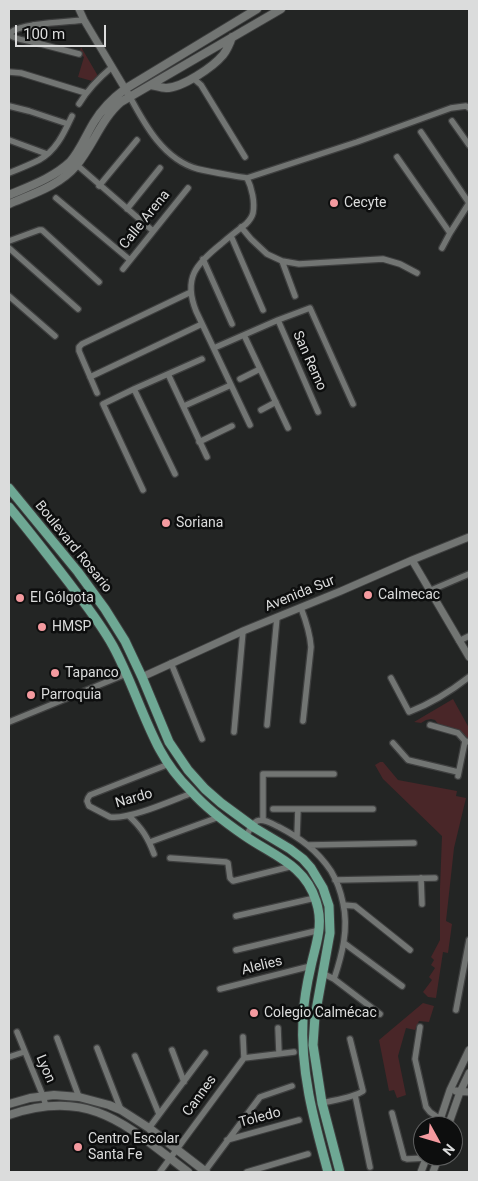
<!DOCTYPE html>
<meta charset="utf-8">
<style>
body{margin:0}
#map{position:relative;width:478px;height:1181px;overflow:hidden;background:#232524;font-family:Roboto,sans-serif}
canvas{display:block}
.frame{position:absolute;inset:0;border:10px solid #dbdcdc;pointer-events:none}
.north{position:absolute;left:413px;top:1116px;width:50px;height:50px;box-sizing:border-box;background:#0d0e0e;border:1px solid #5f6060;border-radius:50%;rotate:129deg;font-size:14px;font-weight:700;line-height:20px;text-align:center;color:#dbdcdc}
.north::after{content:'';display:block;margin:auto;width:18px;height:22px;background:#f49a9f;clip-path:polygon(50% 0,100% 100%,50% 72%,0 100%)}
.scale{position:absolute;left:15px;top:25px;width:91px;height:22px;box-sizing:border-box;border:2px solid #dbdcdc;border-top:0;padding-left:6px;font-size:15px;line-height:18px;white-space:nowrap;color:#dbdcdc;-webkit-text-stroke:4px #0d0e0e;paint-order:stroke}
</style>
<div id="map">
<canvas width="478" height="1181"></canvas>
<div class="frame"></div>
<div class="north">N</div>
<div class="scale">100 m</div>
</div>
<script>
const ctx = document.querySelector('canvas').getContext('2d');
ctx.lineJoin = 'round';
function fill(path, color) { ctx.fillStyle = color; ctx.fill(path, 'evenodd'); }
function strokePath(path, color, width, dash) { ctx.strokeStyle = color; ctx.lineWidth = width; ctx.lineCap = dash ? 'butt' : 'round'; ctx.setLineDash(dash || []); ctx.stroke(path); }
function write(font, color, halo, rows, align = 'center') {
  ctx.font = font + ' Roboto,sans-serif'; ctx.lineWidth = 5; ctx.setLineDash([]); ctx.textBaseline = 'middle'; ctx.strokeStyle = halo; ctx.fillStyle = color; for (const [text, x, y, turn = 0] of rows) {
    ctx.save(); ctx.translate(x, y); ctx.rotate((+turn || 0) * Math.PI / 180); ctx.textAlign = isNaN(turn) ? turn : align; if (halo) ctx.strokeText(text, 0, 0); ctx.fillText(text, 0, 0); ctx.restore();
  }
}
fill(new Path2D(`
 M 81,47 L 98,76 L 92,81 L 78,77 L 84,57 L 79,54 Z
 M 453,699 L 469,728 L 469,742 L 468,742 L 461,732 L 438,724 L 435,720 L 431,719 L 426,720 L 421,723 L 414,722 Z
 M 380,762 L 383,762 L 398,780 L 457,791 L 456,796 L 466,798 L 454,848 L 446,921 L 452,924 L 448,953 L 443,952 L 436,998 L 428,997 L 423,992 L 432,980 L 429,977 L 435,968 L 431,965 L 434,960 L 431,957 L 440,940 L 440,888 L 442,836 L 383,779 L 375,765 Z
 M 423,1003 L 434,1006 L 429,1022 L 419,1021 L 415,1030 L 406,1028 L 398,1056 L 406,1095 L 397,1098 L 394,1090 L 389,1091 L 379,1040 Z`), '#492628');
const minor = new Path2D(`
 M 32,42 L 33,25
 M 79,54 C 64,50 48,46 33,42 C 25,40 16,40 10,35 L 10,33 C 21,23 67,22 84,20
 M 9,72 L 21,73 L 86,93
 M 193,78 L 201,85 L 245,157
 M 130,97 C 145,125 164,160 198,169 C 214,173 231,175 247,178 C 252,188 255,202 253,213 C 252,217 249,221 246,224 C 238,230 229,237 221,244 C 196,264 183,278 196,311 L 250,425
 M 79,104 C 88,89 99,78 112,67
 M 9,106 L 29,111 L 68,124
 M 452,121 L 469,145
 M 421,132 L 469,203
 M 9,140 L 47,154
 M 397,157 L 450,233
 M 77,165 L 153,231
 M 9,173 C 19,169 29,165 39,160 C 56,151 64,133 72,116
 M 247,178 L 357,142 L 451,108 L 466,106 L 469,108
 M 99,186 L 137,140
 M 56,198 L 130,260
 M 127,209 L 160,168
 M 241,227 L 251,239 L 267,254 L 282,261 L 299,264 L 383,259 L 400,264 L 417,273
 M 231,236 L 263,310
 M 9,241 L 39,230 L 42,230 L 99,282
 M 9,248 L 78,309
 M 442,248 L 450,233 L 469,203
 M 203,259 L 232,324
 M 282,261 L 295,296
 M 123,269 L 188,188
 M 9,296 L 55,336
 M 278,320 L 318,412
 M 244,335 L 288,428
 M 214,348 L 278,320 L 310,308 L 353,404
 M 168,374 L 207,457
 M 90,377 L 202,324
 M 240,379 L 260,369
 M 134,389 L 175,474
 M 97,393 L 79,351 L 79,347 L 82,344 L 191,292
 M 184,406 L 231,385
 M 261,410 L 276,402
 M 199,442 L 232,426
 M 143,490 L 103,404 L 134,389 L 202,359
 M 429,591 L 469,574
 M 301,608 C 306,621 310,633 311,647 L 303,721
 M 459,641 L 469,636
 M 171,663 L 202,739
 M 391,678 L 409,712 C 430,704 451,691 469,677
 M 9,722 L 126,674
 M 267,725 L 277,617
 M 430,725 L 458,733 L 465,741 L 469,742
 M 234,732 L 243,631
 M 393,743 L 408,760 L 458,772
 M 169,764 L 90,795 L 88,798 L 87,801 L 89,806 L 110,817 C 129,820 173,800 192,793
 M 458,776 L 465,741
 M 273,809 L 373,809
 M 129,816 C 142,828 148,838 154,854
 M 263,820 L 263,774 L 334,774
 M 297,836 L 298,809
 M 246,837 C 249,831 251,824 257,821 C 264,818 272,824 279,827 C 300,838 317,850 331,871 C 337,881 341,893 343,903 C 349,929 342,955 334,979
 M 150,842 L 219,817
 M 309,845 L 414,843
 M 170,858 L 226,862 L 228,863 L 230,878 L 233,881 L 293,866
 M 421,878 L 422,904
 M 335,880 L 435,878
 M 344,905 L 355,906 L 410,950
 M 236,916 L 315,898
 M 344,943 L 402,986
 M 236,950 L 320,930
 M 322,973 L 334,979 L 380,1014
 M 220,989 L 311,966
 M 456,1010 L 469,940
 M 420,1027 L 415,1059 L 426,1107 L 430,1112 L 440,1119
 M 278,1028 L 279,1053
 M 17,1032 L 43,1096 L 46,1106
 M 243,1037 L 244,1058
 M 57,1038 L 79,1097
 M 97,1048 L 121,1110
 M 172,1050 L 184,1082
 M 135,1056 L 159,1114
 M 9,1057 L 24,1052
 M 355,1095 L 370,1167
 M 322,1103 C 334,1100 353,1098 363,1091 L 350,1039
 M 392,1113 L 404,1158 L 407,1159 L 426,1158
 M 149,1128 L 205,1053
 M 227,1140 L 299,1120
 M 205,1171 L 260,1097 L 292,1086
 M 160,1172 L 244,1058 L 294,1052
 M 247,1172 L 308,1154`);
const tertiary = new Path2D(`
 M 79,9 L 84,20 L 130,97
 M 412,560 L 469,657
 M 142,677 L 243,631 L 341,591 L 412,560 L 469,537
 M 456,1091 L 469,1092
 M 438,1126 L 450,1090 L 469,1050
 M 448,1126 L 460,1092 L 469,1073
 M 421,1172 L 427,1156
 M 433,1172 L 439,1156`);
const secondary = new Path2D(`
 M 151,85 C 156,86 161,88 166,88 C 182,88 213,67 223,55 C 227,50 230,43 232,37
 M 9,195 C 30,186 53,178 70,162 C 80,151 86,135 94,122 C 102,109 113,98 125,89 L 257,9
 M 9,204 C 32,194 59,186 76,166 C 93,146 101,119 121,102 L 281,9
 M 9,1104 L 30,1098 L 54,1095 L 79,1097 L 109,1105 L 121,1110 L 149,1128 L 206,1172
 M 9,1115 C 91,1087 127,1126 188,1172`);
const primary = new Path2D(`
 M 9,488 L 78,572 L 105,609 L 125,641 L 142,677 L 169,742 L 188,770 L 205,789 L 221,803 L 255,828 L 290,849 L 303,859 L 311,868 L 323,888 L 329,906 L 330,933 L 315,1016 L 313,1045 L 322,1103 L 340,1172
 M 9,507 C 30,532 50,558 70,584 C 85,604 101,624 113,646 C 131,679 142,716 160,750 C 168,765 179,779 191,791 C 206,808 226,823 245,836 C 274,856 305,865 316,901 C 324,925 316,943 311,966 C 307,983 304,1000 303,1017 C 300,1071 314,1121 328,1172`);
strokePath(minor, '#3e3f3f', 8);
strokePath(tertiary, '#3e3f3f', 9);
strokePath(secondary, '#3e3f3f', 10);
strokePath(primary, '#3e3f3f', 11);
strokePath(minor, '#727573', 5.5);
strokePath(tertiary, '#727573', 7);
strokePath(secondary, '#727573', 8);
strokePath(primary, '#6ea894', 9);
for (const [x, y, r, color] of [
 [334,203,5,"#f49a9f"],
 [166,523,5,"#f49a9f"],
 [368,595,5,"#f49a9f"],
 [20,598,5,"#f49a9f"],
 [42,627,5,"#f49a9f"],
 [55,673,5,"#f49a9f"],
 [31,695,5,"#f49a9f"],
 [254,1013,5,"#f49a9f"],
 [78,1147,5,"#f49a9f"]
]) { const dot = new Path2D(); dot.arc(x, y, r, 0, 2 * Math.PI); ctx.fillStyle = color; ctx.fill(dot); strokePath(dot, '#0d0e0e', 2); }
write('14px', '#dbdcdc', '#0d0e0e', [
 ["Cecyte",344,203],
 ["Soriana",176,523],
 ["Calmecac",378,595],
 ["El Gólgota",30,598],
 ["HMSP",52,627],
 ["Tapanco",65,673],
 ["Parroquia",41,695],
 ["Colegio Calmécac",264,1013],
 ["Centro Escolar",88,1139],
 ["Santa Fe",88,1155]
], 'left');
write('14px', '#dbdcdc', '#0d0e0e', [
 ["Calle Arena",145,220,-51],
 ["San Remo",309,361,66],
 ["Boulevard Rosario",73,547,51],
 ["Avenida Sur",300,594,-22],
 ["Nardo",134,799,-16],
 ["Alelies",262,966,-14],
 ["Lyon",45,1069,67],
 ["Cannes",200,1096,-54],
 ["Toledo",260,1118,-15]
]);
</script>
